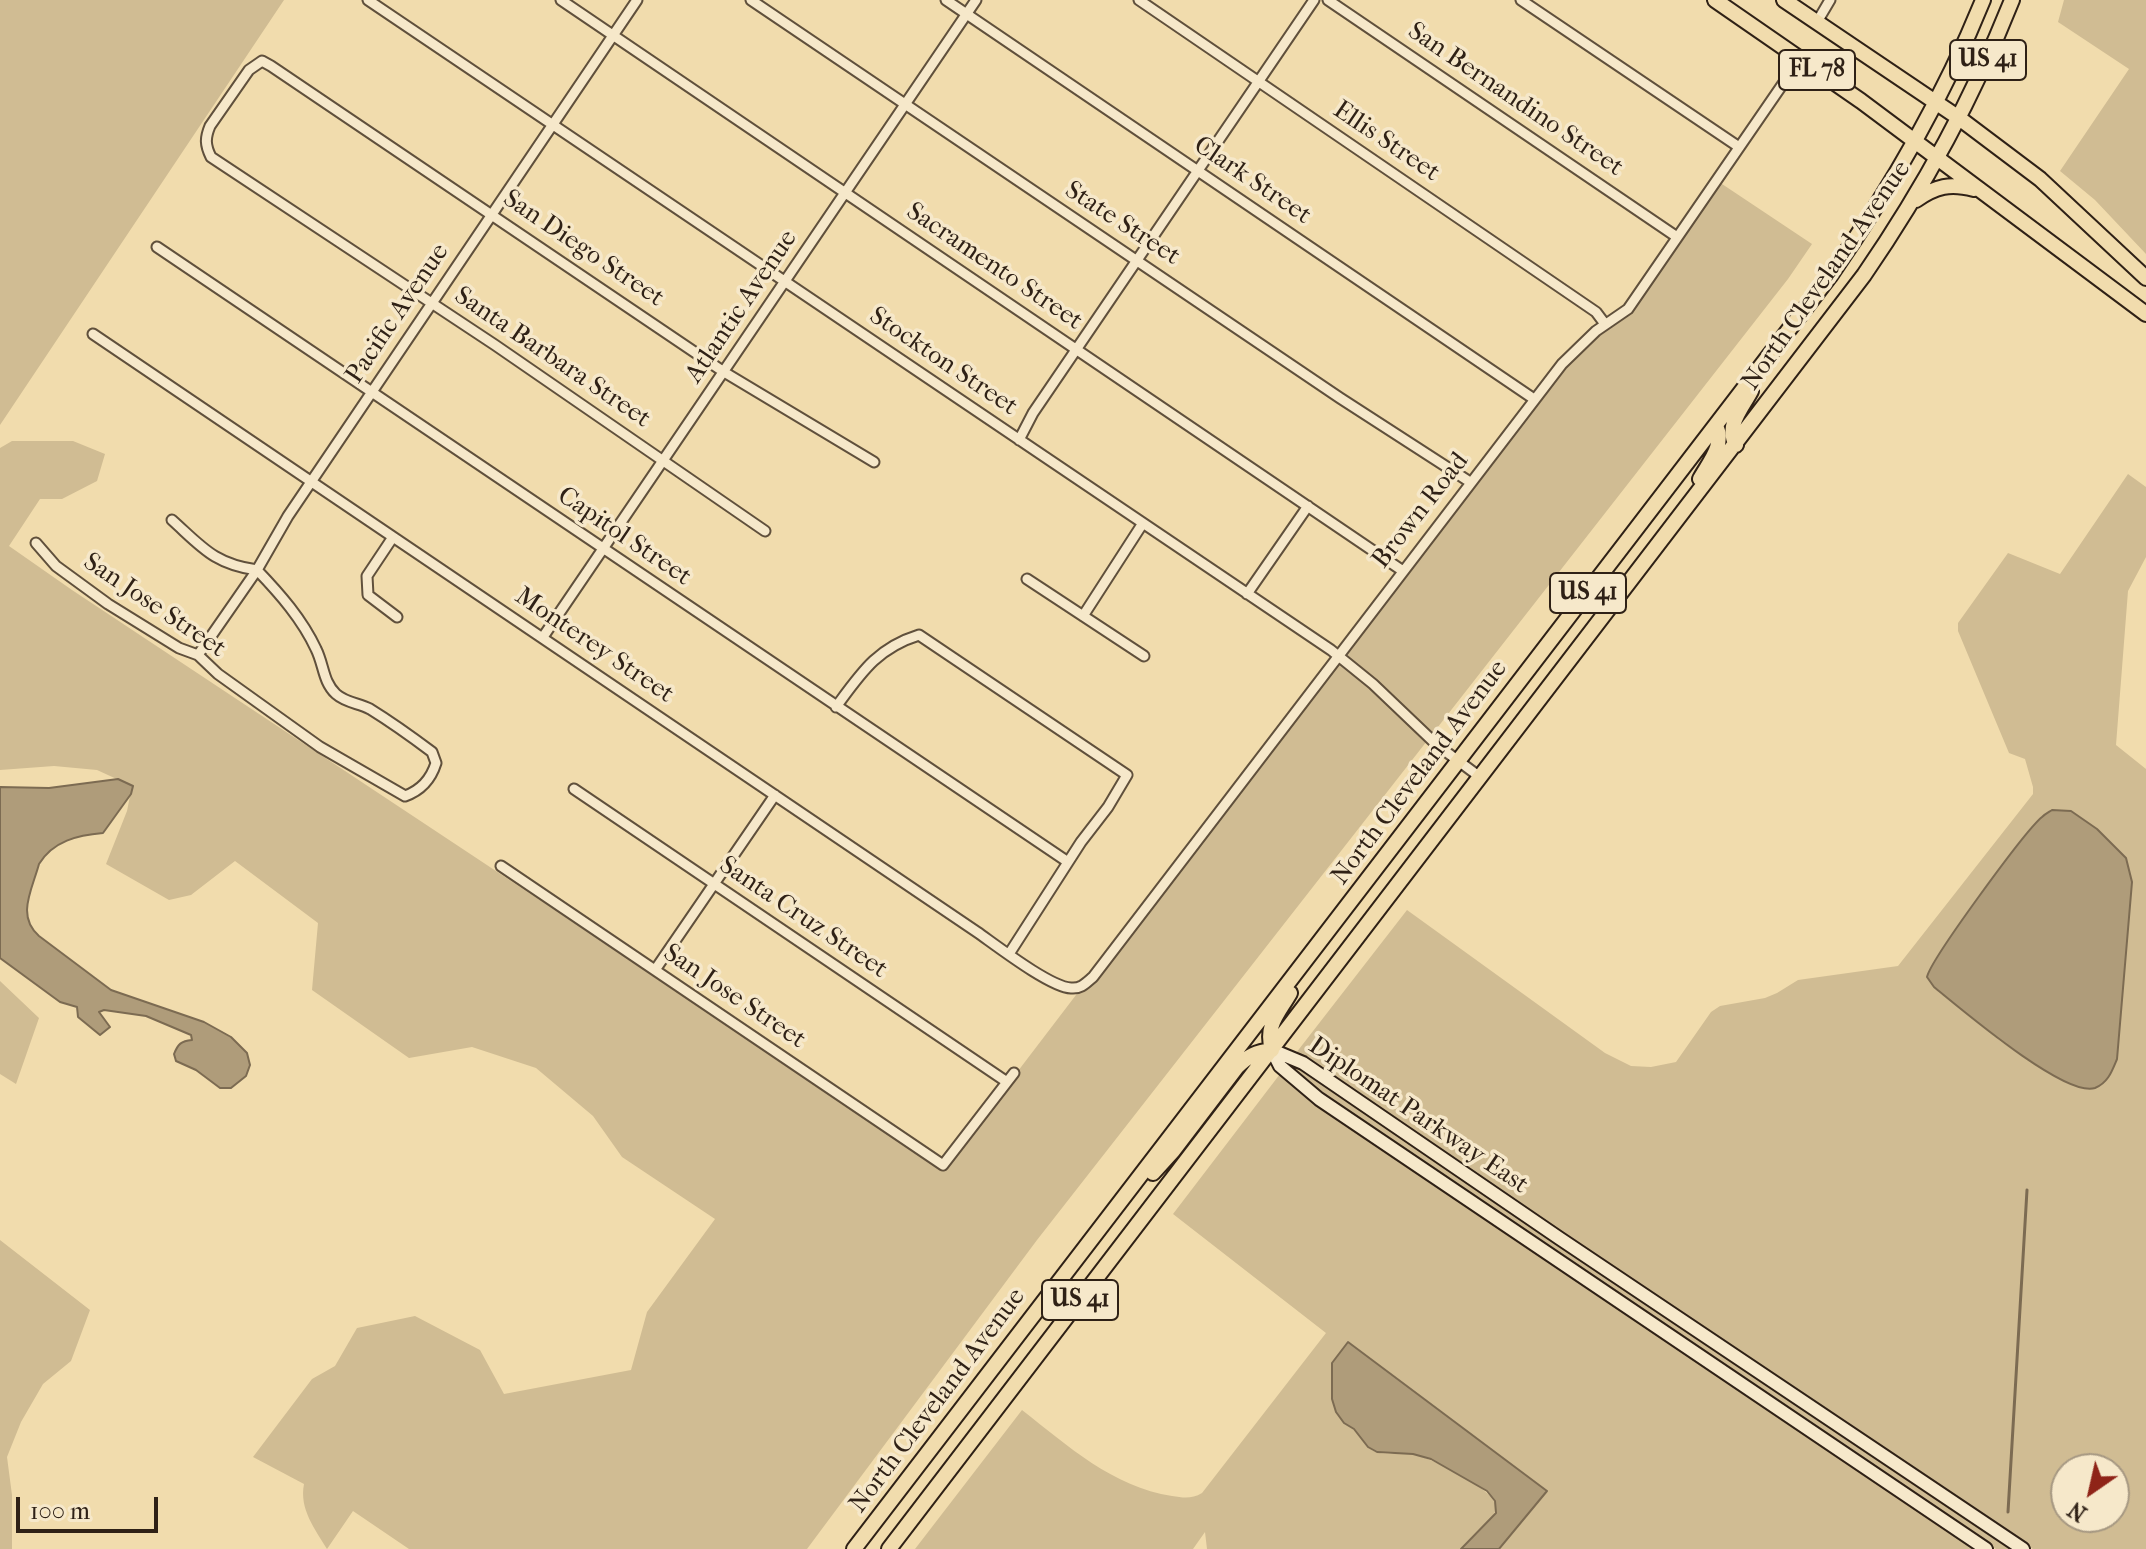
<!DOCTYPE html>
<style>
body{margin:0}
#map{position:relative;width:2146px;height:1549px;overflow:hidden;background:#f1dcad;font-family:"IM FELL French Canon",serif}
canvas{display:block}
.north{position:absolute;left:2050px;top:1453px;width:80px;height:80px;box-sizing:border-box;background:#f6e8ca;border:2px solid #a69882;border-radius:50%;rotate:214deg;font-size:22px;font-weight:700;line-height:32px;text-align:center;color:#2f2116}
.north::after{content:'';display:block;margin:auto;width:28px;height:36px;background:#8f2418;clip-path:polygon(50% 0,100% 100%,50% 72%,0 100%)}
.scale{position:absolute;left:16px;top:1497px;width:142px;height:36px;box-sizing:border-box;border:4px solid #2f2116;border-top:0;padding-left:10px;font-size:24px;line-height:28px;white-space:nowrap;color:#2f2116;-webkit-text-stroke:6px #f6e8ca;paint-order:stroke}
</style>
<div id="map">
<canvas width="2146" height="1549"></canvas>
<div class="north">N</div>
<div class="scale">100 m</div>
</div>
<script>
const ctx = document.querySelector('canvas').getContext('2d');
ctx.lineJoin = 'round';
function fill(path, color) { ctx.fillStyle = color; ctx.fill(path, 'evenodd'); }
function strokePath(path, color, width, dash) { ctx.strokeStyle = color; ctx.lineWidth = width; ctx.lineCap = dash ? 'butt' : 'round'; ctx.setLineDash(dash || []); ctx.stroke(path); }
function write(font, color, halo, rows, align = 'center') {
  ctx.font = font + ' "IM FELL French Canon",serif'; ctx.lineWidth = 7; ctx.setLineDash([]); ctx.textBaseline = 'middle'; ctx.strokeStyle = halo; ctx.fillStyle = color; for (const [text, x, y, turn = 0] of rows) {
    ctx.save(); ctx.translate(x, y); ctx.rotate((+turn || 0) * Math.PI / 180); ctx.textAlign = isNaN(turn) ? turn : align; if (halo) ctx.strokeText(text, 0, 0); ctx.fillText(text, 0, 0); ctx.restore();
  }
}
fill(new Path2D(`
 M 0,0 L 284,0 L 0,425 Z
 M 2064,0 L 2146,0 L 2146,254 L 2095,200 L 2060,171 L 2129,69 L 2058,22 Z
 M 1713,178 L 1812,244 L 1788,279 L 1037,1240 L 807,1549 L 409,1549 L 353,1511 L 327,1549 C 315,1529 299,1509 304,1484 L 253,1457 L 312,1379 L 335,1366 L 357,1328 L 415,1316 L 480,1350 L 504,1394 L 631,1370 L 647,1312 L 715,1219 L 622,1157 L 593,1116 L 536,1068 L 472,1047 L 409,1058 L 312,990 L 318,923 L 235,861 L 191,895 L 169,900 L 106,864 L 127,811 L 132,786 L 97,770 L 54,766 L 0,770 L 0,448 L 12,441 L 73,441 L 105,454 L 97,481 L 62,499 L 40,499 L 9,546 L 72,590 L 944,1168 L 1555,367 L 1635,296 Z
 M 2128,474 L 2146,487 L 2146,557 L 2128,591 L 2116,745 L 2146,769 L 2146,1549 L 2033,1549 L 1296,1053 L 1407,910 L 1605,1053 L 1631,1066 L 1651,1067 L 1676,1062 L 1711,1012 L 1720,1006 L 1765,998 L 1777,993 L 1798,980 L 1898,966 L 2033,794 L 2033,787 L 2025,759 L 2009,753 L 1958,631 L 1958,623 L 2008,553 L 2060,574 ZM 2042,817 L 2041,1068 L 2000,1041 L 1927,977 L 1936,958 ZM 2066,1469 L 2114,1469 L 2114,1517 L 2066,1517 Z
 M 0,981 L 39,1018 L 16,1084 L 0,1074 Z
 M 1289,1062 L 1300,1068 L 2014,1549 L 1996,1549 L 1322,1095 L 1287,1066 Z
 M 1280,1074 L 1316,1104 L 1976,1549 L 1499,1549 L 1546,1491 L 1332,1364 C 1332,1396 1327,1407 1353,1429 C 1360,1434 1363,1443 1369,1448 C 1380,1457 1397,1453 1411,1454 C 1428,1456 1496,1489 1496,1507 C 1496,1518 1469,1541 1461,1549 L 1207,1549 L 1205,1532 L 1193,1549 L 915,1549 L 1022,1410 C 1068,1446 1113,1487 1172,1496 C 1184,1498 1192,1499 1202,1493 L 1326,1333 L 1173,1214 Z
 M 0,1240 L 90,1310 L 71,1361 L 43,1384 L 21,1422 L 7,1457 L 12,1495 L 12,1549 L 0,1549 Z`), '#d0bc93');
const water = new Path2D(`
 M 118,779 L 133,786 L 131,794 L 103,833 C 78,835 53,841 39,864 C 32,890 16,916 39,936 L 111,990 L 204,1022 L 231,1037 L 247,1053 L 250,1065 L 246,1076 L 231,1088 L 220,1088 L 196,1070 L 176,1061 L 174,1054 C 178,1044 181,1041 192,1040 L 191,1035 L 146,1016 L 104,1010 L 99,1012 L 110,1027 L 100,1035 L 78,1017 L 77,1007 L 60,1002 L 0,958 L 0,787 L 49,788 Z
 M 2052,810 L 2071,811 L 2097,829 L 2126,858 L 2132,882 L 2117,1059 C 2112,1071 2108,1083 2095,1088 C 2065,1098 1960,1008 1934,987 L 1927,977 C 1931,959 2025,831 2042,817 C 2045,814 2049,812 2052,810 Z
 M 1348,1342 L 1547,1491 L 1499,1549 L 1461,1549 L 1496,1513 L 1495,1501 L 1487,1491 L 1431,1459 L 1413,1454 L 1377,1452 L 1368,1447 L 1354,1429 L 1344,1423 L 1336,1412 L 1332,1399 L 1332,1363 Z`);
fill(water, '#af9c7a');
strokePath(water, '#7c6b52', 2);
strokePath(new Path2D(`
 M 2008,1512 L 2027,1190`), '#7c6b52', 3);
const street = new Path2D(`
 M 368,0 L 1331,650 L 1373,684 L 1437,745 L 1480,777
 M 561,0 L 1403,571
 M 751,0 L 1340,398 L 1470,482
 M 946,0 L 1534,399
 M 1139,0 L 1596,312 L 1605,324
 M 1328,0 L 1677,237
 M 1521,0 L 1739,147
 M 1817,22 L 1830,0
 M 157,247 L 1068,862
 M 93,334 L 977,932 C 997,946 1050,987 1071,988 C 1081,989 1086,983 1093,977 L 1562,364 L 1596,331 L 1628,309 L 1800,59
 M 1019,440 L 1033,413 L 1314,0
 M 765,531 L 495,345 L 211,157 C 205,145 205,138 210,126 L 249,70 L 262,61 L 271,66 L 724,372 L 874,462
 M 393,537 L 367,576 L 368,595 L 397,617
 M 36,543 L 56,566 L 108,604 L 179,648 L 198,655 L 218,674 L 320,747 L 405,796 C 422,790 431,779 436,763 L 432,752 C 412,737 391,722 370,709 C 359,703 346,703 336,694 C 323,682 324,665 316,649 C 302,619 280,594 257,570 C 214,564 202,547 172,520
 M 1027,579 L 1144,656
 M 1247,594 L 1308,506
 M 1083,616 L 1143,523
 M 543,637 L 976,0
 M 198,655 L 257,570 L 288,516 L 637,0
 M 836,707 C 861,673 877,648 919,635 L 1127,775 L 1108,807 L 1081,842 L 1009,954
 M 574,789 L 1007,1082
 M 501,866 L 943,1165 L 1014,1073
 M 655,970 L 775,795`);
const secondary = new Path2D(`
 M 1272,1050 L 1303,1063 L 1559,1238 L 2023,1549
 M 1272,1050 L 1280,1066 L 1319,1099 L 1986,1549`);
const primary = new Path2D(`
 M 1715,0 L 1861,101 L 2146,314
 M 1784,0 L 1959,118 L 2040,179 L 2146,278
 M 1916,200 C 1936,186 1950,183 1974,189
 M 1736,445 C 1725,426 1742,408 1751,391
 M 1700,479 C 1710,461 1725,445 1716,425
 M 1272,1050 C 1265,1025 1278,1014 1290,993
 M 1153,1173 L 1173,1151 L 1237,1067 C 1248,1056 1256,1052 1272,1050
 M 854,1549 L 1830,276 C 1891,188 1943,99 1983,0
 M 889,1549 L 1864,275 C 1924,188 1973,98 2012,0`);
strokePath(street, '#60503c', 13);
strokePath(secondary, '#2f2116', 16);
strokePath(primary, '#2f2116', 18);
strokePath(street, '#f6e8ca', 9);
strokePath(secondary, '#f6e8ca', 12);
strokePath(primary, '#f1dcad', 14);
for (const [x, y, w] of [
 [1988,60,76],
 [1817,70,76],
 [1588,593,76],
 [1080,1300,76]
]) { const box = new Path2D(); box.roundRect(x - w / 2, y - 20, w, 40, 6); ctx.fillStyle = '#f6e8ca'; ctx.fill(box); strokePath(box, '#2f2116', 2); }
write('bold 24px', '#2f2116', null, [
 ["US 41",1988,60],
 ["FL 78",1817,70],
 ["US 41",1588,593],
 ["US 41",1080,1300]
]);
write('26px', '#2f2116', '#f6e8ca', [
 ["San Bernandino Street",1515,100,34],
 ["Ellis Street",1386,142,34],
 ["Clark Street",1252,181,34],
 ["State Street",1122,224,33],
 ["San Diego Street",583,249,34],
 ["Sacramento Street",994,267,34],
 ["North Cleveland Avenue",1827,276,-55],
 ["Atlantic Avenue",742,307,-56],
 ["Pacific Avenue",398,314,-56],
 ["Santa Barbara Street",552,358,34],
 ["Stockton Street",943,362,34],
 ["Brown Road",1421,511,-52],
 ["Capitol Street",624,537,34],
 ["San Jose Street",154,606,34],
 ["Monterey Street",594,646,34],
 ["North Cleveland Avenue",1420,773,-53],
 ["Santa Cruz Street",803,918,34],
 ["San Jose Street",734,997,34],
 ["Diplomat Parkway East",1418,1116,34],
 ["North Cleveland Avenue",938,1401,-53]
]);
</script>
